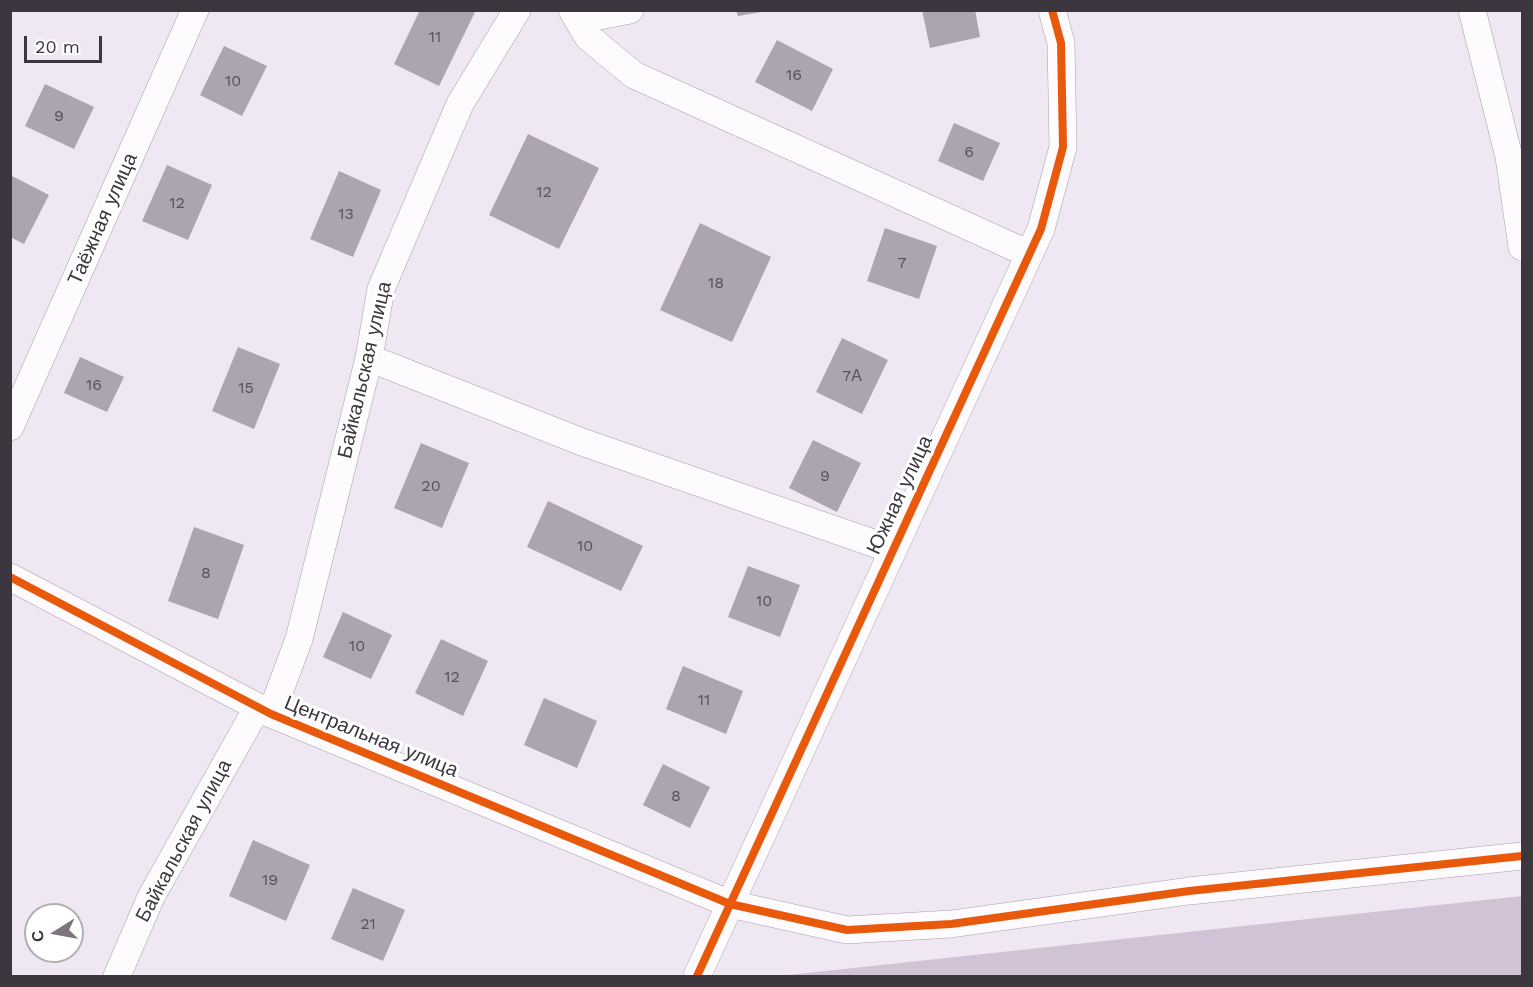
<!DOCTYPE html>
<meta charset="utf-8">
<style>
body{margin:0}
#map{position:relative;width:1533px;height:987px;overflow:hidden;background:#efe7f2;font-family:"Work Sans",sans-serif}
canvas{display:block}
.frame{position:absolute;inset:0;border:12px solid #3c363e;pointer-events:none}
.north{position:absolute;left:24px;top:903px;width:60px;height:60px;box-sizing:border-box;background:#fff;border:2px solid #b1afb2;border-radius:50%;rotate:259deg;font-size:16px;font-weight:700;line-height:24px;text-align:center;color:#3c363e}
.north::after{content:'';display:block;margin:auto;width:21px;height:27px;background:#7b747d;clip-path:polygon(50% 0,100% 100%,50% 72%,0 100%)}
.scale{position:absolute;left:24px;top:36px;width:78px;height:27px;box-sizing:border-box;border:3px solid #3c363e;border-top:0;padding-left:8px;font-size:18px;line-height:21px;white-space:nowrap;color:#3c363e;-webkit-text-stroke:4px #fff;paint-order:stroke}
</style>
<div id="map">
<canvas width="1533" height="987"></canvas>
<div class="frame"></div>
<div class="north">С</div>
<div class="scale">20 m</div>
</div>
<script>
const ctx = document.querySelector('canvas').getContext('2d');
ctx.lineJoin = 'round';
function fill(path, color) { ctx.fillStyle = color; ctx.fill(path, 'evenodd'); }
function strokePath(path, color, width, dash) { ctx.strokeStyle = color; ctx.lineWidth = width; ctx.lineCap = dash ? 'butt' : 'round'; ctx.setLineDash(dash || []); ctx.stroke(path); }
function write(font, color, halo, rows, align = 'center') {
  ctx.font = font + ' "Work Sans",sans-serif'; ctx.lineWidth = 6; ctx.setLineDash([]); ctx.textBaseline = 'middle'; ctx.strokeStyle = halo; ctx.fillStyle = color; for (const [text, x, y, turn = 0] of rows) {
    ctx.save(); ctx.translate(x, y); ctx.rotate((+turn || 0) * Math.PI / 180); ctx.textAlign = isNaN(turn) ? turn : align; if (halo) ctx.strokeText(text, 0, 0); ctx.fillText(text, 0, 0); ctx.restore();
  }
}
fill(new Path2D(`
 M 1522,896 L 1522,976 L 779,976 Z`), '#d2c2d6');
fill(new Path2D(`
 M 420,10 L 476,10 L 439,86 L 394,64 Z
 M 736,10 L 761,10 L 761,12 L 738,16 Z
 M 922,10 L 975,10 L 980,37 L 930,48 Z
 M 777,40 L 833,69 L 812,111 L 755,82 Z
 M 224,46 L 267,66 L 242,116 L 200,95 Z
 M 45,84 L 94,107 L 74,149 L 25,126 Z
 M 954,123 L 1000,143 L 983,181 L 938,161 Z
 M 528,134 L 599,168 L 559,249 L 489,215 Z
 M 167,165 L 212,185 L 188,240 L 142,221 Z
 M 339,171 L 381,190 L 353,257 L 310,239 Z
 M 10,175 L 49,195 L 24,244 L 10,237 Z
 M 700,223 L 771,257 L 732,342 L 660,310 Z
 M 885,228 L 937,246 L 919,299 L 867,281 Z
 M 842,338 L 888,360 L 862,414 L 816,392 Z
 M 238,347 L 280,364 L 254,429 L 212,411 Z
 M 80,357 L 124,377 L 107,412 L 64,393 Z
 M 813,440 L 861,463 L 837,512 L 789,488 Z
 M 421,443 L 469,463 L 442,528 L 394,508 Z
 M 548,501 L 643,546 L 621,591 L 527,547 Z
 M 194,527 L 244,545 L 218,619 L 168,601 Z
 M 748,566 L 800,585 L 780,637 L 728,617 Z
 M 343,612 L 392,635 L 371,679 L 323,657 Z
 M 441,639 L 488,661 L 463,716 L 415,693 Z
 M 683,666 L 743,691 L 726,734 L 666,709 Z
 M 544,698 L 597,721 L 577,768 L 524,745 Z
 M 663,764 L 710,787 L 690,828 L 643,805 Z
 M 253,840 L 310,865 L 286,921 L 229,896 Z
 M 353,888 L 405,910 L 383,961 L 331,939 Z`), '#aca4ae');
const minor = new Path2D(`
 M 572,10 L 588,37 L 634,75 L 1029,254
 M 581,10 L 594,17 L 630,10
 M 1472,10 L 1509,157 L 1522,247
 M 369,358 L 582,442 L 893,550
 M 10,427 L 195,10
 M 10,577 L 271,714 L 730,904 L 847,930 L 951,924 L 1189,891 L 1522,856
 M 271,714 L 299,639 L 369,358 L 381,289 L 460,104 L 517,10
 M 117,976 L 151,897 L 257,708
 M 697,976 L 1041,229 L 1063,147 L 1061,43 L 1052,10`);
strokePath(minor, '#a7a1a9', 28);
strokePath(minor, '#fdfbfd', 27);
strokePath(new Path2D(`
 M 10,577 L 271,714 L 730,904 L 847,930 L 951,924 L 1189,891 L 1522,856
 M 697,976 L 1041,229 L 1063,147 L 1061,43 L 1052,10`), '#e8590c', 8);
write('16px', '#58525a', null, [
 ["11",435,37],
 ["16",794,75],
 ["10",233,81],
 ["9",59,116],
 ["6",969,152],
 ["12",544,192],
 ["12",177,203],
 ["13",346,214],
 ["7",902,263],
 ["18",716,283],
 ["7А",852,376],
 ["16",94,385],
 ["15",246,388],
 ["9",825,476],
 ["20",431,486],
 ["10",585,546],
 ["8",206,573],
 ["10",764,601],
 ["10",357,646],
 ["12",452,677],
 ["11",704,700],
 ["8",676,796],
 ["19",270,880],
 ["21",368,924]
]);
write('20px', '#3c363e', '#fff', [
 ["Таёжная улица",103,219,-66],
 ["Байкальская улица",365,370,-77],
 ["Южная улица",900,495,-65],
 ["Центральная улица",371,737,22],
 ["Байкальская улица",184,841,-62]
]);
</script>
